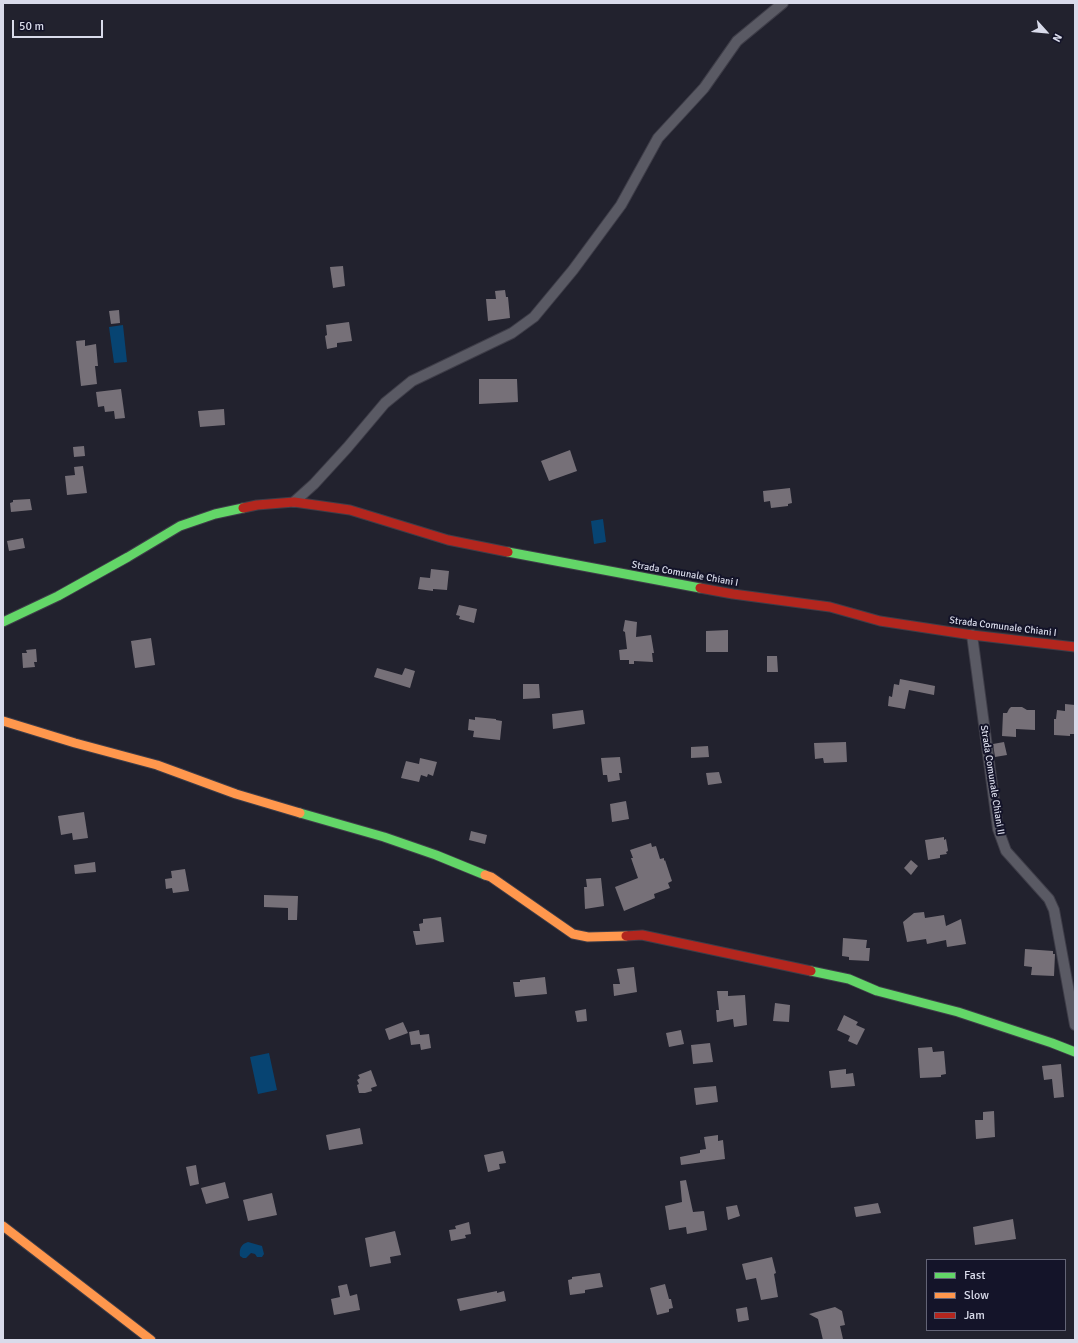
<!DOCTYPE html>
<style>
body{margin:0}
#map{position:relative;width:1078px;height:1343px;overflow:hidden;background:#22222e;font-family:Signika,sans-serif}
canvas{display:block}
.frame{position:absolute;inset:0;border:4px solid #d9dbea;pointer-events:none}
.legend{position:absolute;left:926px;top:1259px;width:140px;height:72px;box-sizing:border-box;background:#141429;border:1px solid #636476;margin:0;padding:5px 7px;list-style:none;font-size:12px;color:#d9dbea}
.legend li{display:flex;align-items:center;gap:8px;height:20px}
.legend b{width:20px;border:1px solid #636476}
.north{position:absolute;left:1026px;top:12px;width:40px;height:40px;-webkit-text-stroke:3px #141429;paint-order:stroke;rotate:117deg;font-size:11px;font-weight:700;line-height:16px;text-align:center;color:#d9dbea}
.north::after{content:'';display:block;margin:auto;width:14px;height:18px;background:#d9dbea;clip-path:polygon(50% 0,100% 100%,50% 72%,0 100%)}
.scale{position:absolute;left:12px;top:20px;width:91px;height:18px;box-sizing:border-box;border:2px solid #d9dbea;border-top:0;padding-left:5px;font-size:12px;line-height:14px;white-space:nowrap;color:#d9dbea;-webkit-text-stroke:3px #141429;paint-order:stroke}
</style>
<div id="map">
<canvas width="1078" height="1343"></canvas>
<div class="frame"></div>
<ul class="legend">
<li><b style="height:5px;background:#63d668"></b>Fast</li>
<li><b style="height:5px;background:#ff974d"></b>Slow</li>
<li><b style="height:5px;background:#b3261e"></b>Jam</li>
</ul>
<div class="north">N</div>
<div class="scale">50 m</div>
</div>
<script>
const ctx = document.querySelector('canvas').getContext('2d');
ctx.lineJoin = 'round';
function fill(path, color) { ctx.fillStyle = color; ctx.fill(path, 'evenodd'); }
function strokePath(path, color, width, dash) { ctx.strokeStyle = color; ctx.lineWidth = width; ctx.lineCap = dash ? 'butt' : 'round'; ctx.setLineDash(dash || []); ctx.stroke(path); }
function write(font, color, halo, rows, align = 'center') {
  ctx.font = font + ' Signika,sans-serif'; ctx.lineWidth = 4; ctx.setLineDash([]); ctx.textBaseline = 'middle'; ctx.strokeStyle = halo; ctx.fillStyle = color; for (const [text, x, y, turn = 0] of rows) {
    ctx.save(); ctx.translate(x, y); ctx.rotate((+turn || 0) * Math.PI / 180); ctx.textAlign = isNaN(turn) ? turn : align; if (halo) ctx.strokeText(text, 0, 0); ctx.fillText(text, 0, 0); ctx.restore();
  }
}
fill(new Path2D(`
 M 123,325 L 127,362 L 114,363 L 109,327 Z
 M 603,519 L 606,542 L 594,544 L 591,521 Z
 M 269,1053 L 277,1090 L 258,1094 L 250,1057 Z
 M 248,1242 L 262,1246 L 264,1254 L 262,1257 L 257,1257 L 255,1254 L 251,1253 L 246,1258 L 243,1258 L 240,1256 C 239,1249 241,1244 248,1242 Z`), '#074472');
fill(new Path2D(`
 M 343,266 L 345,286 L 333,288 L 330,267 Z
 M 505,290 L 506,297 L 508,297 L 510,318 L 488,321 L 486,299 L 496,299 L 495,291 Z
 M 119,310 L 120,323 L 111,324 L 109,311 Z
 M 349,322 L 352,341 L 337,343 L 337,347 L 327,349 L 325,336 L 327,335 L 326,325 Z
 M 85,340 L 85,346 L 96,344 L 98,366 L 95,366 L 97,384 L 81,386 L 76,341 Z
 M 479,379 L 517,379 L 518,402 L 479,404 Z
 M 121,389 L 125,418 L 115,419 L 114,411 L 105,412 L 104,406 L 98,407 L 96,392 Z
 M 224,409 L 225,425 L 200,427 L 198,411 Z
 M 84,446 L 85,456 L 74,457 L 73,447 Z
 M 570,450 L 577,471 L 549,481 L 541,461 Z
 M 83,466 L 87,493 L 67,495 L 65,476 L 75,475 L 74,467 Z
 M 790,488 L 792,503 L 788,504 L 788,506 L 771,508 L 770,501 L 764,502 L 763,491 Z
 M 30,499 L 32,510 L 11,512 L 10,503 L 13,502 L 13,500 Z
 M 23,538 L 25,548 L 9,551 L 7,541 Z
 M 431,569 L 449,571 L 447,590 L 433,589 L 433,591 L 418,589 L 420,577 L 430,578 Z
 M 459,605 L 477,609 L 474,623 L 459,619 L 460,616 L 456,615 Z
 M 625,620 L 637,622 L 636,637 L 651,635 L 654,653 L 652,653 L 653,662 L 634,661 L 634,664 L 629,664 L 629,660 L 620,660 L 619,650 L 627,649 L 625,632 L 623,631 Z
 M 728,630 L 728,652 L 706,652 L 706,631 Z
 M 151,638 L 155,665 L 135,668 L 131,641 Z
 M 36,649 L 37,662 L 34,662 L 35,667 L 23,668 L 22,653 L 27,653 L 26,650 Z
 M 767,656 L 777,656 L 778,672 L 767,672 Z
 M 377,668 L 402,675 L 405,668 L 415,671 L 410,688 L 374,677 Z
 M 900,679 L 935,686 L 934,695 L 909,690 L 905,709 L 888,706 L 889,696 L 892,697 L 894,684 L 899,685 Z
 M 523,684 L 539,684 L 540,698 L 523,699 Z
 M 1065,704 L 1075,705 L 1075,734 L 1070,734 L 1070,736 L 1054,735 L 1054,719 L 1056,719 L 1057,710 L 1065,711 Z
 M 1011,707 L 1022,707 L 1027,710 L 1035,710 L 1035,730 L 1016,729 L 1016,737 L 1002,736 L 1003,713 L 1007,713 L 1009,709 Z
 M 583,710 L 585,724 L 553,729 L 552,714 Z
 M 475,717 L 496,719 L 496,720 L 502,721 L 500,740 L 473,737 L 474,731 L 468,730 L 469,719 L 475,720 Z
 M 846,742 L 847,762 L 824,763 L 823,758 L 815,759 L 814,743 Z
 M 1004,742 L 1007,755 L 995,757 L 993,744 Z
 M 708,746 L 709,757 L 691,758 L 691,747 Z
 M 620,757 L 622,773 L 619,773 L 620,780 L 608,782 L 607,775 L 603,775 L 601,758 Z
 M 420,758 L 437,762 L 433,776 L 428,774 L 427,777 L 421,775 L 419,782 L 401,778 L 406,761 L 419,764 Z
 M 719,772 L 722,783 L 708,785 L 706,773 Z
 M 626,801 L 629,819 L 612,822 L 610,804 Z
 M 84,812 L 88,838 L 73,840 L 72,833 L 61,835 L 58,816 Z
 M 471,831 L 487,835 L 485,844 L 469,840 Z
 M 944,837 L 944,840 L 946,839 L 948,851 L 946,852 L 947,854 L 940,855 L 940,858 L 928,860 L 925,840 Z
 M 651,843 L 652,847 L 656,846 L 660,859 L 664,858 L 664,861 L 665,860 L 672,881 L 668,883 L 670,888 L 654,894 L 655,898 L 624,911 L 615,887 L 638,878 L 631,858 L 633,858 L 630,850 Z
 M 911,860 L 918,866 L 911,875 L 904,868 Z
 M 95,862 L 96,872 L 75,874 L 74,865 Z
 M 185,869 L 189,891 L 173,893 L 172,888 L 166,889 L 165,879 L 172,878 L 171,871 Z
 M 601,878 L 604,906 L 585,909 L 584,887 L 587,887 L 586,879 Z
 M 264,895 L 298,896 L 297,920 L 288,920 L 288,908 L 264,907 Z
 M 924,912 L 925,918 L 944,915 L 946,926 L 961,919 L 966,944 L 947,947 L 946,940 L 927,944 L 926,939 L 907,942 L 903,922 L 914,913 Z
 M 441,917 L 444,942 L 416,945 L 413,931 L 420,931 L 419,924 L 423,923 L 423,919 Z
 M 843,938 L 867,940 L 866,948 L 870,948 L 869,961 L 849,960 L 849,957 L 842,956 Z
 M 1025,949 L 1053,951 L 1053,954 L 1055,954 L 1054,976 L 1031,975 L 1032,967 L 1024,966 Z
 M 634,967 L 637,992 L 614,996 L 613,984 L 620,984 L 617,969 Z
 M 545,977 L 547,994 L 515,997 L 513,982 L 520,982 L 520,980 Z
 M 717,991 L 728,991 L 728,996 L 745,995 L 747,1025 L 734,1027 L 733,1019 L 717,1022 L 716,1010 L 719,1010 Z
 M 775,1003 L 790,1005 L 789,1022 L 773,1021 Z
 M 586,1009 L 587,1021 L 577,1022 L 575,1011 Z
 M 844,1015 L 858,1022 L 856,1025 L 865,1029 L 857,1045 L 848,1041 L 850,1036 L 837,1030 Z
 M 403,1022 L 408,1033 L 389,1040 L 385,1029 Z
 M 419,1030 L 420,1035 L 429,1034 L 431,1048 L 421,1050 L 420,1044 L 411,1045 L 409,1032 Z
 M 681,1030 L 684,1044 L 669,1047 L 666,1033 Z
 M 710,1043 L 713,1062 L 693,1064 L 691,1045 Z
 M 932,1047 L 933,1052 L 944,1051 L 946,1074 L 941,1075 L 941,1077 L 920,1078 L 918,1048 Z
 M 1061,1064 L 1064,1097 L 1054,1098 L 1052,1079 L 1044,1080 L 1042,1066 Z
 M 846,1069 L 846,1074 L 853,1073 L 855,1086 L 831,1088 L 829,1071 Z
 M 371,1070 L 377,1086 L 371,1088 L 372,1091 L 365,1093 L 359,1093 L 357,1085 L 359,1084 L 357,1080 L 360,1078 L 358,1075 Z
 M 716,1086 L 718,1102 L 696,1105 L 694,1088 Z
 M 994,1111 L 995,1137 L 976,1139 L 975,1120 L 983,1120 L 983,1112 Z
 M 360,1128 L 363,1144 L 329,1150 L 326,1135 Z
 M 718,1135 L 718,1141 L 723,1140 L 725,1159 L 681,1165 L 680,1157 L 700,1153 L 700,1150 L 706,1149 L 704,1137 Z
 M 503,1151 L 506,1163 L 499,1164 L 500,1169 L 488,1172 L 484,1155 Z
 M 196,1165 L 199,1184 L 190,1186 L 186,1167 Z
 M 686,1180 L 693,1212 L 704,1211 L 707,1230 L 687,1234 L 686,1227 L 669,1230 L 665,1206 L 682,1202 L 680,1181 Z
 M 225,1182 L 229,1198 L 206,1204 L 201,1188 Z
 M 272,1193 L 277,1215 L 248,1221 L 243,1200 Z
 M 878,1203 L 881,1213 L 856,1217 L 854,1207 Z
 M 737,1205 L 740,1216 L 728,1220 L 726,1207 Z
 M 1013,1219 L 1016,1239 L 975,1245 L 973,1227 Z
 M 469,1222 L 471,1234 L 465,1235 L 466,1238 L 451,1241 L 449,1230 L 456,1229 L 455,1226 Z
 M 395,1231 L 401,1255 L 390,1257 L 391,1263 L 370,1267 L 365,1238 Z
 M 772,1257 L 776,1273 L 774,1274 L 778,1297 L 761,1300 L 756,1278 L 746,1280 L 742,1264 Z
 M 600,1273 L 603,1287 L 585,1290 L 585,1293 L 570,1295 L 568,1280 L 572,1279 L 572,1277 Z
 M 347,1284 L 350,1296 L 357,1294 L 360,1310 L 334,1315 L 331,1299 L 340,1297 L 338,1286 Z
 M 665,1284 L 669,1299 L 671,1299 L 673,1308 L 669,1309 L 669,1312 L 657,1315 L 650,1288 Z
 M 497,1291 L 497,1293 L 504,1291 L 506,1301 L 460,1311 L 457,1299 Z
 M 747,1307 L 749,1320 L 738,1322 L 736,1309 Z
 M 835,1307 L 842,1311 L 845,1325 L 840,1326 L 843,1339 L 838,1340 L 823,1340 L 818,1319 L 809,1314 Z`), '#767078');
const street = new Path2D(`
 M 294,502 L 314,484 L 347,448 L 385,403 L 412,381 L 512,333 L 534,317 L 573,270 L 621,205 L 658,138 L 704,88 L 737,41 L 783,3
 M 972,635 L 998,829 L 1006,851 L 1049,899 L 1054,910 L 1075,1025`);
const fast = new Path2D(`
 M 508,552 L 700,588
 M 3,622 L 58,596 L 128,557 L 180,526 L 215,514 L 243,508
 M 300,813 L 384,837 L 436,855 L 485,875
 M 811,971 L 849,979 L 877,991 L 958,1012 L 1052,1043 L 1075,1052`);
const slow = new Path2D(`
 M 3,721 L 75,743 L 157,765 L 236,794 L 300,813
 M 485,875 L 491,877 L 573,934 L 588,937 L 626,936
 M 3,1226 L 151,1340`);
const jam = new Path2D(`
 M 243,508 L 257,505 L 294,502 L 350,510 L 448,540 L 508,552
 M 700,588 L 733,594 L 830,607 L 880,621 L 972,635 L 1075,647
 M 626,936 L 642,935 L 811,971`);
strokePath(street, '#3e3d48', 12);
strokePath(fast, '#3e3d48', 11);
strokePath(slow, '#3e3d48', 11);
strokePath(jam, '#3e3d48', 11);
strokePath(street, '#5a5a64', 10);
strokePath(fast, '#63d668', 9);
strokePath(slow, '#ff974d', 9);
strokePath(jam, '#b3261e', 9);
write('10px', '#d9dbea', '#141429', [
 ["Strada Comunale Chiani I",685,574,10],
 ["Strada Comunale Chiani I",1003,627,7],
 ["Strada Comunale Chiani II",992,780,81]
]);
</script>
